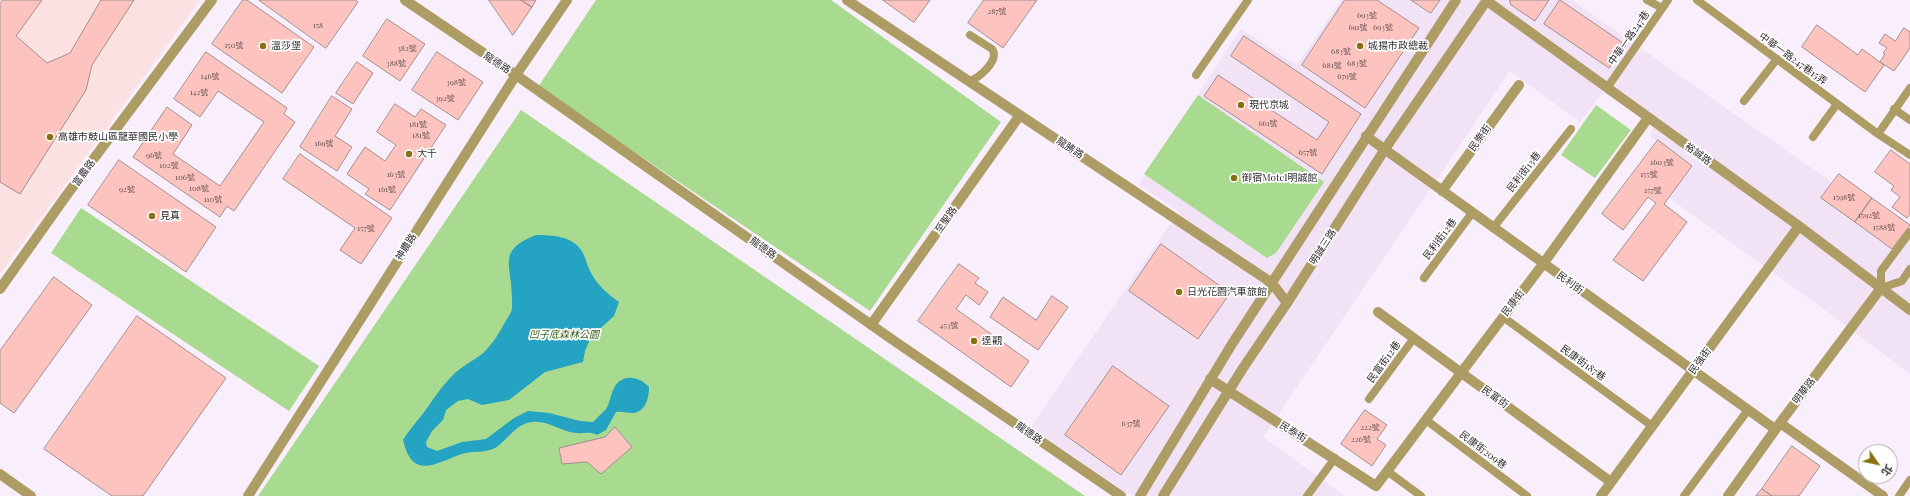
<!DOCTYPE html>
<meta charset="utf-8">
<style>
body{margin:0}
#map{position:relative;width:1910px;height:496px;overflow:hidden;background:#f9eefc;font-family:"Playfair Display","Noto Sans TC",serif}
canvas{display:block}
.north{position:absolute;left:1858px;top:444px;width:40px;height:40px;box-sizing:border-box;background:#fff;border:1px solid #adabad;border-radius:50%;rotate:124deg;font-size:11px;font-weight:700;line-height:16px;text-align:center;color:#312d32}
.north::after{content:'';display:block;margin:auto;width:14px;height:18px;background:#887112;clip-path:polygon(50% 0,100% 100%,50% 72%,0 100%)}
</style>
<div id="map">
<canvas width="1910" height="496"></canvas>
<div class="north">北</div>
</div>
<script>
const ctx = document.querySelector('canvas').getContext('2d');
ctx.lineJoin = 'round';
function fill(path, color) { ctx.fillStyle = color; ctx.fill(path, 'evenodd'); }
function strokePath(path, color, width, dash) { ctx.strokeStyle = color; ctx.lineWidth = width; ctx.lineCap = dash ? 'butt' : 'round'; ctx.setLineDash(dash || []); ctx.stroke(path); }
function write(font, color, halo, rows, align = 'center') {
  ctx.font = font + ' "Playfair Display","Noto Sans TC",serif'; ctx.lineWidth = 3.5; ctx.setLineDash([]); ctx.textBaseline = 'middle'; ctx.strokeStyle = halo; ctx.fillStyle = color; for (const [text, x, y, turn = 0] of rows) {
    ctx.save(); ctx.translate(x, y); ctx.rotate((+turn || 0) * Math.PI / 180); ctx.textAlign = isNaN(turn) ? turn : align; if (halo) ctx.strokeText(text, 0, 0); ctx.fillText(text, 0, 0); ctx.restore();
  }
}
fill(new Path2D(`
 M 1341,0 L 1572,0 L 1910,237 L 1910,374 L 1821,307 L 1655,188 L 1678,157 L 1649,136 L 1655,127 L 1603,92 L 1580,122 L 1510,71 L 1263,437 L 1345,496 L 1132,496 L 1128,494 L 1031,427 L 1179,211 L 1139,185 L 1241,29 L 1297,65 Z`), '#f2e2f6');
fill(new Path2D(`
 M 0,0 L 200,0 L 0,274 Z`), '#fce1e2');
fill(new Path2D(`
 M 596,0 L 831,0 L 1001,122 L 870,311 L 538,87 Z
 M 1198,95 L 1324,182 L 1276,253 L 1267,258 L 1144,174 Z
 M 1596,105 L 1631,130 L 1595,178 L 1561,155 Z
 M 521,110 L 1085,496 L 258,496 Z
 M 81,208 L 319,366 L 289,411 L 51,253 Z`), '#a8da90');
fill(new Path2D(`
 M 536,235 C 551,235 572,236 581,250 C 586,257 587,266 591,273 C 598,286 608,294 619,302 L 614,316 L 591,337 L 585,351 L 583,362 L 545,372 L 509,400 L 482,405 L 468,399 L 458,401 L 446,410 L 443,420 L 432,431 L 426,442 L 427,447 L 437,451 L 462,442 L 486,439 L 514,418 L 528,411 L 549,413 L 580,421 L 593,422 C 597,418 602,413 606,409 C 610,403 610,395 614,388 C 622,373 639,376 649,387 C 649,397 646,412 633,413 C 627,413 622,411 616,412 L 606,430 L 597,435 C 589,431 585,434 576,433 C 561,432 548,420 532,422 C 515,424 508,440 495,448 C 485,453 475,451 465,453 C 438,461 413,483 403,440 C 410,429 417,421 425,411 C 434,398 442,386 453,375 C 462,366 473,361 482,354 C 494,344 502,327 510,314 C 513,309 512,305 512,299 C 513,266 495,251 536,235 Z`), '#24a3c2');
const building = new Path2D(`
 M 3,0 L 42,0 L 16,36 L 47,63 L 70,53 L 101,0 L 134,0 L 92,65 L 86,90 L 20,194 L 0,182 L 0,3 Z
 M 243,0 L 247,0 L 314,47 L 282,93 L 212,44 Z
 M 259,0 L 355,0 L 358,2 L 326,48 Z
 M 489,0 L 521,0 L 532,7 L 513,35 Z
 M 521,0 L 536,0 L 532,7 Z
 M 883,0 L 930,0 L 914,22 Z
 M 984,0 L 1037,0 L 1003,48 L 968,23 Z
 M 1345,0 L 1377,0 L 1419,28 L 1365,108 L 1302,65 Z
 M 1411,0 L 1440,0 L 1431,13 Z
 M 1510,0 L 1549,0 L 1535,21 L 1511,5 Z
 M 1560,0 L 1626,45 L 1609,68 L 1544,24 Z
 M 387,19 L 425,44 L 400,81 L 363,56 Z
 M 1817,25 L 1858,55 L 1862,49 L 1884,65 L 1865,92 L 1802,47 Z
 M 1904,28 L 1910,32 L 1910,48 L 1894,71 L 1880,62 L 1885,54 L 1883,53 L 1887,48 L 1879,43 L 1885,34 L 1895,41 Z
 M 1244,36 L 1361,114 L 1322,174 L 1204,96 L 1218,75 L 1317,140 L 1329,122 L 1231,56 Z
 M 206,52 L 287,108 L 284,114 L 295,122 L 234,211 L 227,206 L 220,217 L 133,157 L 167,107 L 192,125 L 173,154 L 220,186 L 264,122 L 218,91 L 200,117 L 174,99 Z
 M 437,52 L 483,82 L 458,120 L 412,90 Z
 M 357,62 L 373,73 L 353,104 L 336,93 Z
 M 332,96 L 352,109 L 335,136 L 352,147 L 337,171 L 300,147 Z
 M 395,104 L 415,117 L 421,109 L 446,125 L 390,210 L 365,194 L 369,189 L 347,174 L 365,147 L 385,161 L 396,145 L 377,132 Z
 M 1658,140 L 1692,166 L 1664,204 L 1687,222 L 1643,281 L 1613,260 L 1656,203 L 1648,197 L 1623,230 L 1602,214 Z
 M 1891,150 L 1910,164 L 1910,214 L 1907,218 L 1892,207 L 1900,197 L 1891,190 L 1894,186 L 1875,172 Z
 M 300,154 L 392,218 L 361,264 L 340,250 L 355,228 L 283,179 Z
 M 119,160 L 216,227 L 186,272 L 88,205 Z
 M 1839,174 L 1872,198 L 1855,222 L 1821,198 Z
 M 1872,198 L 1910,225 L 1892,249 L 1855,222 Z
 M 1161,244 L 1230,293 L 1198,339 L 1129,291 Z
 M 959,264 L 979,278 L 975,283 L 988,292 L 979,305 L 966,295 L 956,309 L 1029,361 L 1011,387 L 918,321 Z
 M 54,277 L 92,305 L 14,413 L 0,403 L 0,351 Z
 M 1052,296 L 1068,307 L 1038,350 L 990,317 L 1003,297 L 1036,320 Z
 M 137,316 L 226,378 L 143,496 L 112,496 L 44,449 Z
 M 1113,366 L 1169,406 L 1121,475 L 1065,435 Z
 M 1365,410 L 1387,425 L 1377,439 L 1386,445 L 1372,466 L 1341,444 Z
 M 615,427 L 632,447 L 601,474 L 587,462 L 562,464 L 559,448 L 605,437 Z
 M 1792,446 L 1820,466 L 1799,496 L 1772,496 L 1762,489 Z
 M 1762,489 L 1772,496 L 1756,496 Z`);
fill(building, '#fdc3be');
strokePath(building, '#a2908f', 1);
strokePath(new Path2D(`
 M 1647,0 L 1662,8
 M 1697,0 L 1878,134 L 1910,155
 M 1196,75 L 1248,0
 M 968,81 C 979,79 1000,60 992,49 L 970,35
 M 1607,88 L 1668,0
 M 1744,101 L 1777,59
 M 1894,109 L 1910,120
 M 1878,134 L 1910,88
 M 1813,137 L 1837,104
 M 1493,228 L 1571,129
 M 1910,232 L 1881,271 L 1881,288 L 1902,281 L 1910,269
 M 1424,278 L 1472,213
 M 1503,317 L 1652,426
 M 1369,399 L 1414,338
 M 1426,420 L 1527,496
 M 1387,471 L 1421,496
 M 1307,496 L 1335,458
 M 1684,496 L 1748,410
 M 1899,496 L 1910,480`), '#ad9c64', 8);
strokePath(new Path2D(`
 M 405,0 L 516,75 L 890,338 L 1121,496
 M 847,0 L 1272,283 L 1287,303
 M 1487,1 L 1799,226 L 1910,310
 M 1366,136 L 1775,429
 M 1442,191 L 1519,85
 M 0,289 L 66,196 L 212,0
 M 1378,312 L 1611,482
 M 871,325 L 1020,115
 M 1210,379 L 1376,486 L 1543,264 L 1648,118
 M 1780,423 L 1883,496
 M 0,474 L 31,496
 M 248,496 L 516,75 L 567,0
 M 1601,496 L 1799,226
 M 1728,496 L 1780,423 L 1881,288`), '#ad9c64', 10);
strokePath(new Path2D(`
 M 1140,496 L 1232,344 L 1456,0
 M 1163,496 L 1243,368 L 1287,303 L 1385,149 L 1487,0`), '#ad9c64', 10);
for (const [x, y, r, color] of [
 [263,46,4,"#887112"],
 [1360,46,4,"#887112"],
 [1241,105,4,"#887112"],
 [50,137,4,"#887112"],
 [409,154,4,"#887112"],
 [1234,178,4,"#887112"],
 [152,216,4,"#887112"],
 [1179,292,4,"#887112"],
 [974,341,4,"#887112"]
]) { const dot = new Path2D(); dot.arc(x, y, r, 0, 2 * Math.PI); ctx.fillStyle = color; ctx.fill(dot); strokePath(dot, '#fff', 1.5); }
write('8px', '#645255', null, [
 ["287號",997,11],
 ["693號",1367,15],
 ["158",318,25],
 ["691號",1358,27],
 ["693號",1383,27],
 ["150號",234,45],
 ["382號",407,48],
 ["683號",1341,51],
 ["388號",396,63],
 ["683號",1357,63],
 ["681號",1332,65],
 ["146號",210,76],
 ["679號",1347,76],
 ["398號",456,82],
 ["142號",199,92],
 ["392號",445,98],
 ["661號",1268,123],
 ["181號",418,124],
 ["181號",421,135],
 ["169號",324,143],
 ["657號",1308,152],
 ["96號",154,155],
 ["1603號",1662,162],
 ["102號",169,165],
 ["163號",396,174],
 ["155號",1649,174],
 ["106號",185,177],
 ["108號",199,188],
 ["92號",127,189],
 ["161號",387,189],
 ["157號",1653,190],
 ["1598號",1844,197],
 ["110號",213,199],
 ["1592號",1869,215],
 ["1588號",1884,227],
 ["157號",366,228],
 ["453號",949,325],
 ["637號",1131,423],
 ["222號",1370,427],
 ["226號",1361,439]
]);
write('10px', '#312d32', '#fff', [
 ["中華一路247巷",1629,38,-55],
 ["中華一路247巷15弄",1793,59,36],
 ["龍德路",497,63,34],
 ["民樂街",1480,138,-54],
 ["龍勝路",1070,148,34],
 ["裕誠路",1698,154,36],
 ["民利街13巷",1524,172,-52],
 ["富農路",84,173,-54],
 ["至聖路",946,220,-55],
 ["民利街12巷",1440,239,-53],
 ["神農路",406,247,-58],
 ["明誠三路",1323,247,-57],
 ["龍德路",763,248,35],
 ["民利街",1570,283,36],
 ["民康街",1513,303,-53],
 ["民強街",1700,361,-54],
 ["民富街12巷",1384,362,-54],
 ["民康街187巷",1583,363,36],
 ["明華路",1804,391,-53],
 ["民富街",1495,397,36],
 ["民泰街",1293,432,32],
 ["龍德路",1029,433,35],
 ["民康街209巷",1483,450,37]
]);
write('10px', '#312d32', '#fff', [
 ["溫莎堡",271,46],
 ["城揚市政總裁",1368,46],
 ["現代京城",1249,105],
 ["高雄市鼓山區龍華國民小學",58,137],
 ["大千",417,154],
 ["御宿Motel明誠館",1242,178],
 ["見真",160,216],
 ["日光花園汽車旅館",1187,292],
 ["達觀",982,341]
], 'left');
write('italic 10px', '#346118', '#fff', [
 ["凹子底森林公園",564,335]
]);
</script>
